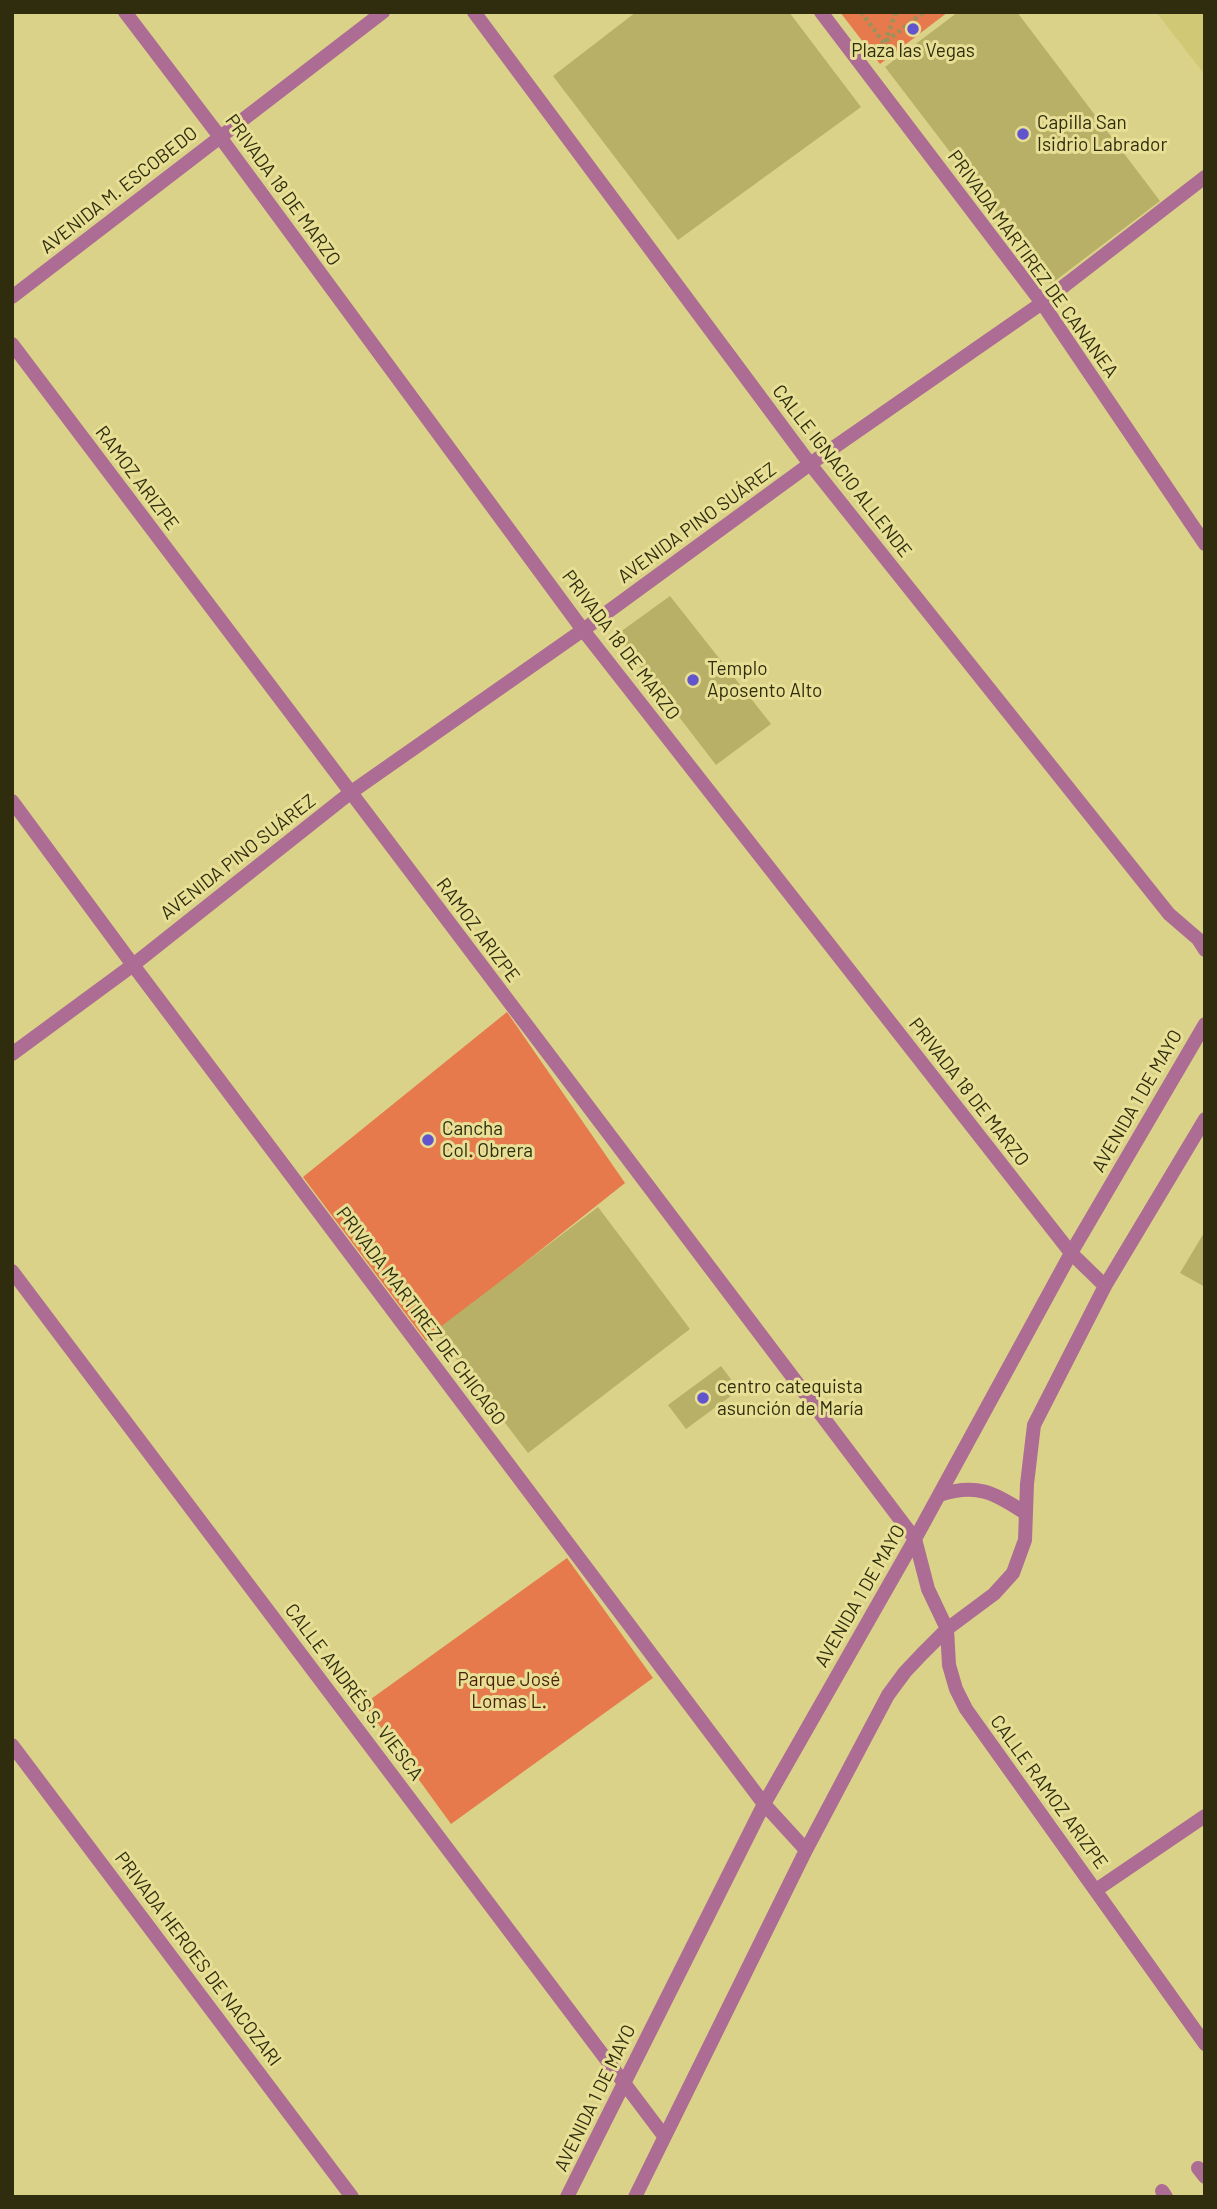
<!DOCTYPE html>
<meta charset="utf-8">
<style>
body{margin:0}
#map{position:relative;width:1217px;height:2209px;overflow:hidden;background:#dad288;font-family:Barlow,sans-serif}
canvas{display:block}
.frame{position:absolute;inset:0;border:14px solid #302d0e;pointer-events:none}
</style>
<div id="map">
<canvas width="1217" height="2209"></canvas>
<div class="frame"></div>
</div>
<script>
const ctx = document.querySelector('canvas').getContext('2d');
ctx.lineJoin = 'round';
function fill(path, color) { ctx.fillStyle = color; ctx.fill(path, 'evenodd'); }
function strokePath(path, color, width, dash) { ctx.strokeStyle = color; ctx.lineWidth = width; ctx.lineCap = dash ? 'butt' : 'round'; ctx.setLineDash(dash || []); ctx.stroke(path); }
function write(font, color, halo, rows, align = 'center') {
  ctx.font = font + ' Barlow,sans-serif'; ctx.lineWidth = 6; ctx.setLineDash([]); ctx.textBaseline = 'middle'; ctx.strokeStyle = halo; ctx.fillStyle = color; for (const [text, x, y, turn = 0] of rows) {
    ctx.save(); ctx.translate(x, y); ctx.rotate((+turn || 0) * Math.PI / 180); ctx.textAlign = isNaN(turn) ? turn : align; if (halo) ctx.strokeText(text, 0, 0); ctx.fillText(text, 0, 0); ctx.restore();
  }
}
fill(new Path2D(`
 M 1156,12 L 1205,12 L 1205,75 Z`), '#d1c875');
fill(new Path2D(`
 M 840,12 L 948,12 L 880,64 Z
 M 507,1012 L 625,1183 L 426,1341 L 303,1177 Z
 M 567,1558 L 653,1678 L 451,1824 L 364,1704 Z`), '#e67a4c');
fill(new Path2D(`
 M 636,12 L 789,12 L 861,107 L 678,240 L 553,76 Z
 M 958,12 L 1017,12 L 1160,201 L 1051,284 L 885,67 Z
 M 670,596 L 771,724 L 716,765 L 616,635 Z
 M 598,1207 L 690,1329 L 528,1453 L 435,1331 Z
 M 1205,1231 L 1205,1287 L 1180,1273 Z
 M 721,1366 L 739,1390 L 686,1429 L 668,1405 Z`), '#b8b067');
strokePath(new Path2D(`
 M 861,12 L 884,43 L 924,12
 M 885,42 L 896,12`), '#999359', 4.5, [3.5, 3.5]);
strokePath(new Path2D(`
 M 1198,2168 L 1205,2177
 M 1162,2191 L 1166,2197`), '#ad6c94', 14);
strokePath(new Path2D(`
 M 125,12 L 220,137 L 583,630 L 1071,1253 L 1105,1286
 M 474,12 L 810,464 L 1169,914 L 1198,939 L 1205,950
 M 821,12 L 1042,303 L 1205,544
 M 12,297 L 383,12
 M 12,344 L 915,1539 L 928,1589 L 947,1629 L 949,1665 L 956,1689 L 966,1709 L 1205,2044
 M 12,801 L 133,965 L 764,1804 L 806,1850
 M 12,1054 L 133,965 L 350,793 L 583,630 L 810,464 L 1042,303 L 1205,177
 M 12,1271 L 664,2136
 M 939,1495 C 976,1483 994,1492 1025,1513
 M 12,1745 L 352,2197
 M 1096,1890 L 1205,1816
 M 567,2197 L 764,1804 L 915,1539 L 1071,1253 L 1205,1024
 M 635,2197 L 806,1850 L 888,1695 L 905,1672 L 922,1654 L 947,1629 L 994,1594 L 1013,1573 L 1025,1540 L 1027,1484 L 1034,1425 L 1105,1286 L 1205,1119`), '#ad6c94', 14);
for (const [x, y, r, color] of [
 [913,29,7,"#6154cd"],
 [1023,134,7,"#6154cd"],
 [693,680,7,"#6154cd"],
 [428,1140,7,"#6154cd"],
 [703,1398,7,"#6154cd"]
]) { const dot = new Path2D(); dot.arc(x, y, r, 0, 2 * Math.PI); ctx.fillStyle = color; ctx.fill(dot); strokePath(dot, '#e7df95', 2.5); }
write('19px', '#302d0e', '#e7df95', [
 ["Plaza las Vegas",913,51,"center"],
 ["Capilla San",1037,123],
 ["Isidrio Labrador",1037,145],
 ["Templo",707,669],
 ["Aposento Alto",707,691],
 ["Cancha",442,1129],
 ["Col. Obrera",442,1151],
 ["centro catequista",717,1387],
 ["asunción de María",717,1409]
], 'left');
write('19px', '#302d0e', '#e7df95', [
 ["AVENIDA M. ESCOBEDO",119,190,-38],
 ["PRIVADA 18 DE MARZO",283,190,54],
 ["PRIVADA MARTIREZ DE CANANEA",1033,264,54],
 ["CALLE IGNACIO ALLENDE",842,471,52],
 ["RAMOZ ARIZPE",137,478,53],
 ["AVENIDA PINO SUÁREZ",697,523,-36],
 ["PRIVADA 18 DE MARZO",621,645,53],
 ["AVENIDA PINO SUÁREZ",238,857,-38],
 ["RAMOZ ARIZPE",478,930,53],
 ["PRIVADA 18 DE MARZO",969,1092,52],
 ["AVENIDA 1 DE MAYO",1137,1101,-60],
 ["PRIVADA MARTIREZ DE CHICAGO",421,1316,53],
 ["AVENIDA 1 DE MAYO",860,1596,-60],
 ["CALLE ANDRÉS S. VIESCA",354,1692,53],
 ["CALLE RAMOZ ARIZPE",1049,1792,54],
 ["PRIVADA HEROES DE NACOZARI",198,1959,53],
 ["AVENIDA 1 DE MAYO",595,2098,-64]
]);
write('19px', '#4c1f0a', '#e7df95', [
 ["Parque José",509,1680],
 ["Lomas L.",509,1702]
]);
</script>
